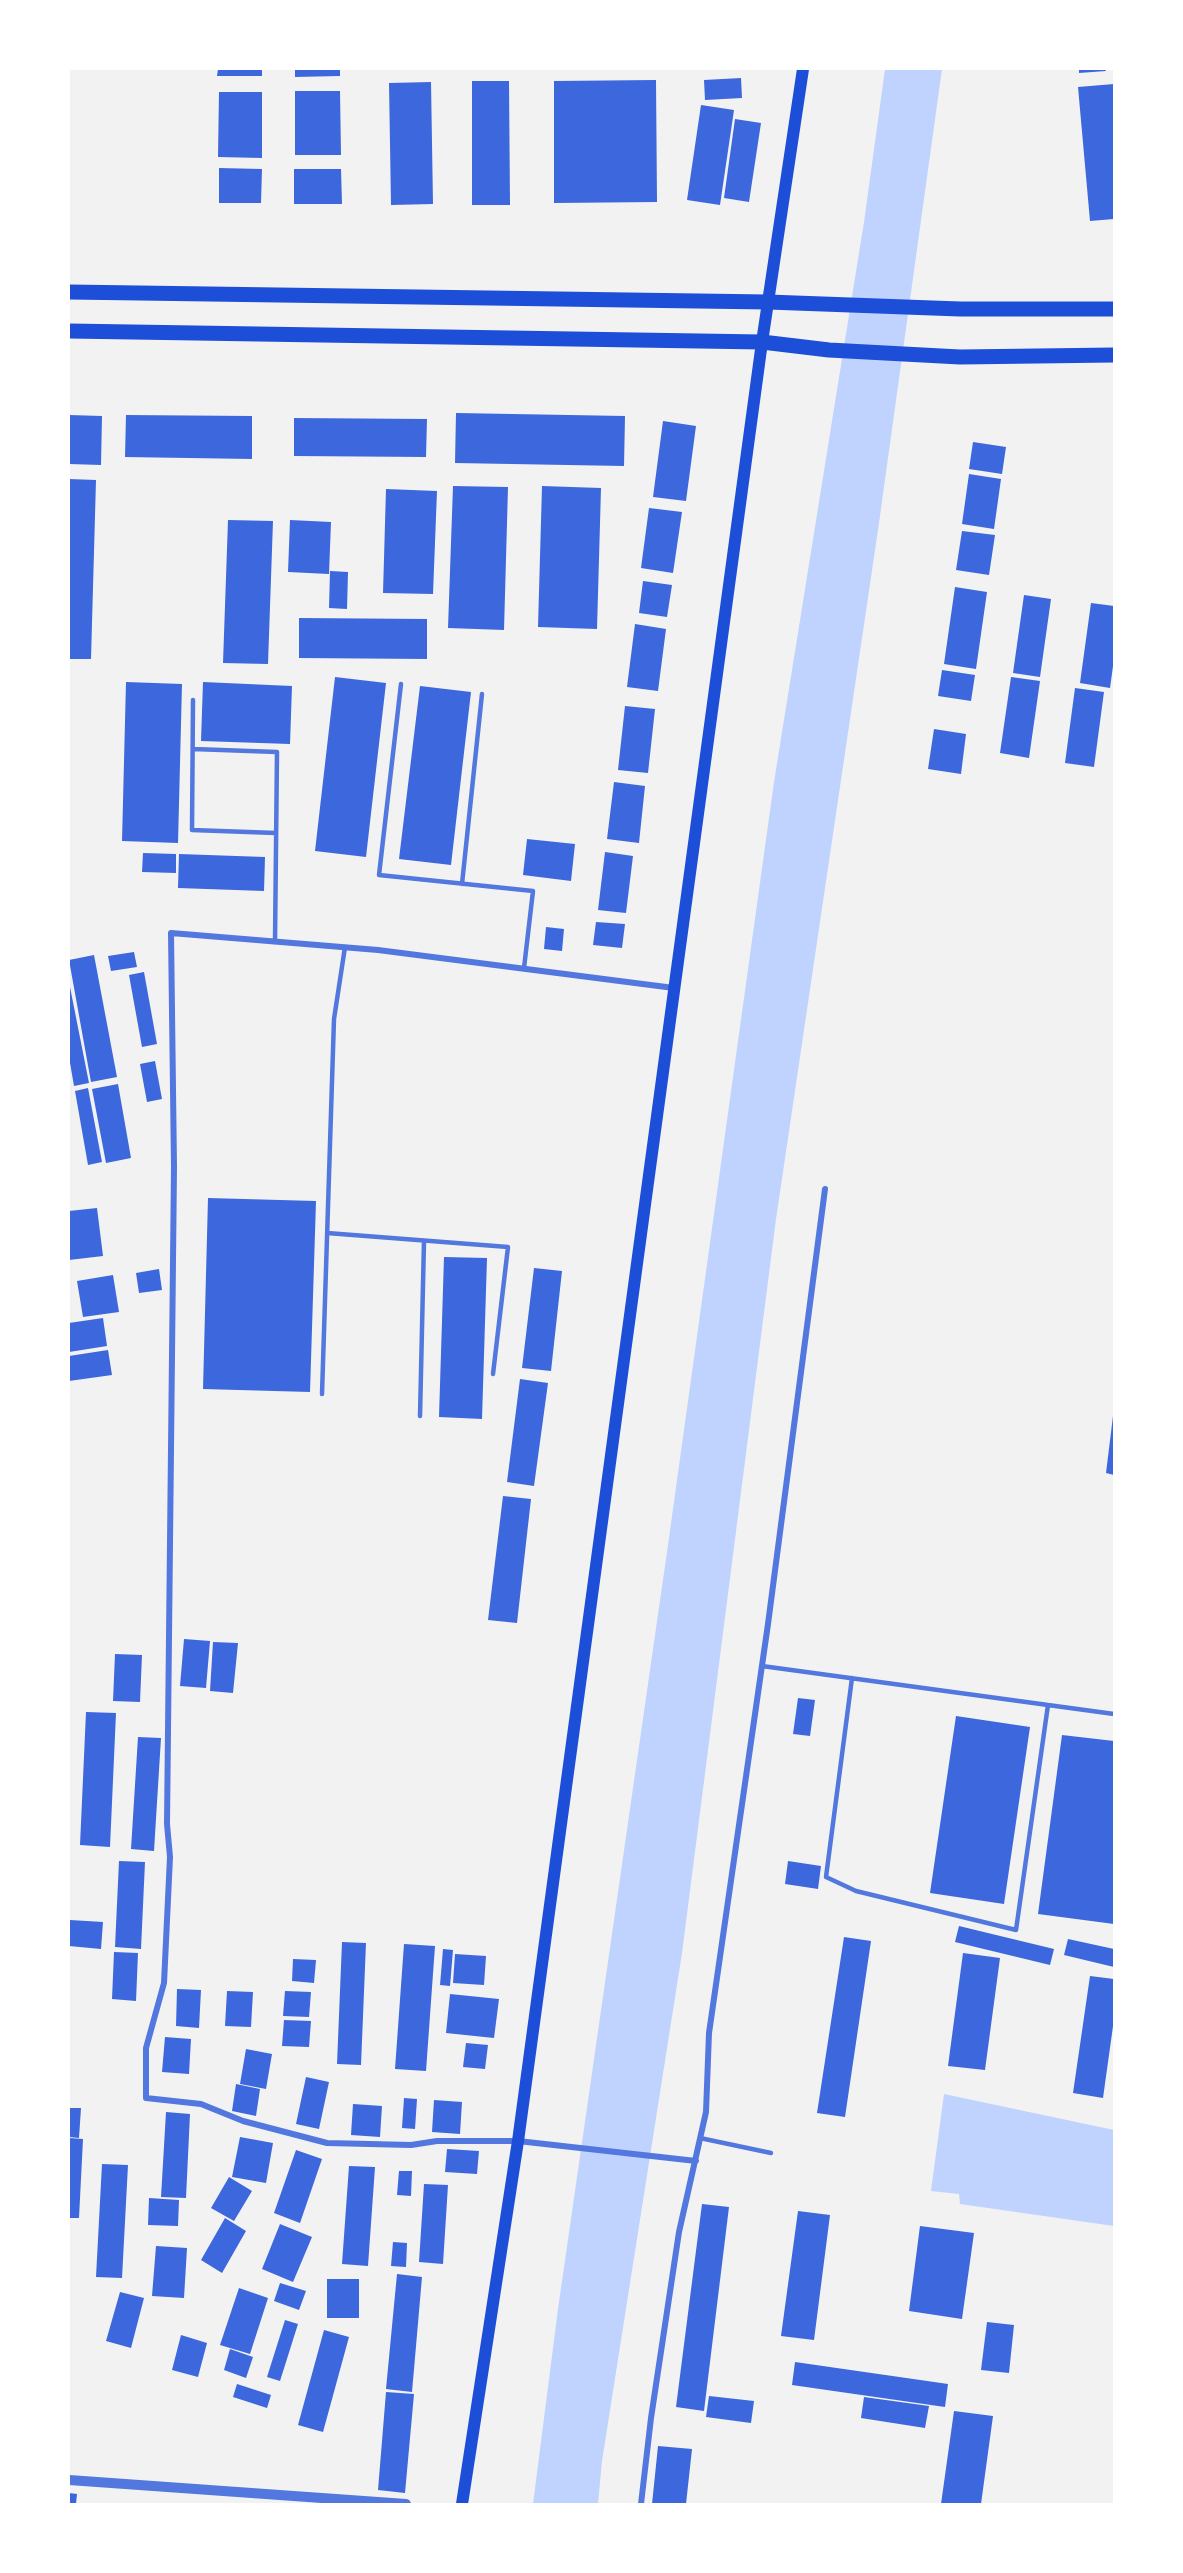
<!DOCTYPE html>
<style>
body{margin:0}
#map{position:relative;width:1183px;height:2573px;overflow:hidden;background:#f2f2f2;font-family:"Nunito Sans",sans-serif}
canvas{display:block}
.frame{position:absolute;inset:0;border:70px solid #fff;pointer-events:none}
</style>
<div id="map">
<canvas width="1183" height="2573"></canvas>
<div class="frame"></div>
</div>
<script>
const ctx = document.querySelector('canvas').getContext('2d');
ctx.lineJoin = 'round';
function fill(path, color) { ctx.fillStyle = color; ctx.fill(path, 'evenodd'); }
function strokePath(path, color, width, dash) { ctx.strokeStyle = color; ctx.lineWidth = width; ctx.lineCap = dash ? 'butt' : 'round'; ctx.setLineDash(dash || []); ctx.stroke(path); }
fill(new Path2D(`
 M 885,69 L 942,69 L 878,530 L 776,1219 L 682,1953 L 602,2461 L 598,2504 L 533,2504 L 558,2309 L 668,1545 L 774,782 L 864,222 Z
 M 944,2094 L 1114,2130 L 1114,2226 L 960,2204 L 959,2194 L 931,2191 Z`), '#bfd3fe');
fill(new Path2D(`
 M 218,69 L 262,69 L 262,76 L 217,76 Z
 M 295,69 L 340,69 L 340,76 L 295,77 Z
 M 1079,69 L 1105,69 L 1106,71 L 1079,73 Z
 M 741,78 L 742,98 L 705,100 L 704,80 Z
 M 656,80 L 657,202 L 554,203 L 554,81 Z
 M 472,81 L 509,81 L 510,205 L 472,205 Z
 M 431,82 L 433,204 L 391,205 L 389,83 Z
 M 1114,84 L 1114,219 L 1090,221 L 1078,87 Z
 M 295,91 L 340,91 L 341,155 L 295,155 Z
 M 219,92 L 262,92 L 262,158 L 218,157 Z
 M 701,105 L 734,110 L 720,205 L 687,200 Z
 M 735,119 L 761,123 L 749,202 L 724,198 Z
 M 219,168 L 262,169 L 261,203 L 219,203 Z
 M 294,169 L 341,169 L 342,204 L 294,204 Z
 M 456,413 L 625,416 L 624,466 L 455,463 Z
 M 69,415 L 102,416 L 101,465 L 69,464 Z
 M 126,415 L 252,416 L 252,459 L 125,457 Z
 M 294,418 L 427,419 L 426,457 L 294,456 Z
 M 663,421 L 696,426 L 686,501 L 653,497 Z
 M 973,442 L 1006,447 L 1002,474 L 969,469 Z
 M 969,474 L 1001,479 L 994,529 L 962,524 Z
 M 69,479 L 96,480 L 91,659 L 69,659 Z
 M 453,486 L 508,487 L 504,630 L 448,628 Z
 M 542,486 L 601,488 L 597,629 L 538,627 Z
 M 386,489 L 437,491 L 433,594 L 383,593 Z
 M 649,508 L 682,512 L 673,573 L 641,568 Z
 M 228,520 L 273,521 L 268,664 L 223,663 Z
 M 290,520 L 331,522 L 329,574 L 288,572 Z
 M 962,531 L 995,535 L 989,575 L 956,570 Z
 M 330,571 L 348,572 L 347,609 L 329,608 Z
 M 643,581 L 672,585 L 667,617 L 639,613 Z
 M 955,587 L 987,592 L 976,669 L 944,664 Z
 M 1024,595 L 1051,599 L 1040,677 L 1013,673 Z
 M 1091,603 L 1114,606 L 1114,659 L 1110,688 L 1080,683 Z
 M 299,618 L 427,619 L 427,659 L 299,658 Z
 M 635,624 L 666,629 L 658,691 L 627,687 Z
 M 942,670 L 975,675 L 971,701 L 938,696 Z
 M 335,677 L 386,683 L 366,857 L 315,851 Z
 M 1011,677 L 1040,681 L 1029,758 L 1000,753 Z
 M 126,682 L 182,684 L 178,843 L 122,841 Z
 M 203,682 L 292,686 L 290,744 L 201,741 Z
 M 420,686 L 471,692 L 451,865 L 399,859 Z
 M 1075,688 L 1104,692 L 1094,767 L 1065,763 Z
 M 625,706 L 655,709 L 648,773 L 618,770 Z
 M 934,729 L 966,734 L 961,774 L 928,769 Z
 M 614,782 L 645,786 L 639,843 L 607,839 Z
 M 527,839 L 575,844 L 571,881 L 523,875 Z
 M 605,852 L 633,856 L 626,913 L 598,910 Z
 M 143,853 L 176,854 L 176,873 L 142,872 Z
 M 179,854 L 265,857 L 264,891 L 178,888 Z
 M 596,922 L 625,924 L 622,948 L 593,945 Z
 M 546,927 L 564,929 L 562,951 L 544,949 Z
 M 134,952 L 137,967 L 111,971 L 108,956 Z
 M 94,955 L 117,1077 L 91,1082 L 69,960 Z
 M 144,972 L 157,1044 L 142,1047 L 129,975 Z
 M 69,982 L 89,1083 L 74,1086 L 69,1057 Z
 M 155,1061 L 162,1099 L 147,1102 L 140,1064 Z
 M 118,1084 L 131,1158 L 106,1163 L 92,1089 Z
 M 88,1088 L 102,1162 L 88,1165 L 75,1091 Z
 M 208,1198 L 316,1201 L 310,1392 L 203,1389 Z
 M 97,1208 L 103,1256 L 69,1260 L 69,1211 Z
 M 444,1257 L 487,1258 L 482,1419 L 439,1417 Z
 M 534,1268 L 562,1271 L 551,1371 L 522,1368 Z
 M 159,1269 L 162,1290 L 139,1293 L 136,1273 Z
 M 113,1275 L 119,1312 L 83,1317 L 77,1281 Z
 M 103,1318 L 107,1346 L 69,1352 L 69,1323 Z
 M 108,1350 L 112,1375 L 69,1381 L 69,1356 Z
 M 520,1379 L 548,1383 L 534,1486 L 507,1482 Z
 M 1113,1416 L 1114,1416 L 1114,1475 L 1106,1473 Z
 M 503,1496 L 531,1499 L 517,1623 L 488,1620 Z
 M 184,1639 L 210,1641 L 206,1688 L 180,1686 Z
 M 213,1642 L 238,1643 L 233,1693 L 210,1691 Z
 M 115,1654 L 142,1655 L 140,1702 L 113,1701 Z
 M 798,1698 L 815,1700 L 810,1736 L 793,1734 Z
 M 86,1712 L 116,1713 L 110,1847 L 80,1845 Z
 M 956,1716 L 1030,1727 L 1004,1904 L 930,1893 Z
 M 1062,1735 L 1114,1741 L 1114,1924 L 1038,1914 Z
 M 138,1737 L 161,1738 L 154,1851 L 131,1849 Z
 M 119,1861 L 145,1862 L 141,1949 L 115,1947 Z
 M 788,1861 L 821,1866 L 818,1889 L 785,1884 Z
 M 70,1920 L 103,1922 L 101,1949 L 69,1946 Z
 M 959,1926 L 1054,1949 L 1050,1965 L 955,1942 Z
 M 844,1937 L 871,1941 L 845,2117 L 817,2113 Z
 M 1068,1939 L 1114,1949 L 1114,1967 L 1064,1955 Z
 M 342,1942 L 366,1943 L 361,2065 L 337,2064 Z
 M 404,1944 L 435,1946 L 426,2071 L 395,2069 Z
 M 443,1949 L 453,1950 L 450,1986 L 440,1985 Z
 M 114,1952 L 138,1953 L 136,2001 L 112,1999 Z
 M 963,1953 L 1000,1958 L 985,2070 L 948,2066 Z
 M 455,1954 L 486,1956 L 484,1985 L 453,1983 Z
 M 293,1959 L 316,1960 L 314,1983 L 292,1981 Z
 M 1090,1976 L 1114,1979 L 1114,2019 L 1103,2098 L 1073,2093 Z
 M 177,1989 L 201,1990 L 199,2028 L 176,2026 Z
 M 227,1991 L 253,1992 L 251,2027 L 225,2026 Z
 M 285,1991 L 311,1992 L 309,2017 L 283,2016 Z
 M 450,1994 L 499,1999 L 494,2038 L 446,2033 Z
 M 284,2020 L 311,2021 L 309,2047 L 282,2046 Z
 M 165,2037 L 191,2039 L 189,2074 L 162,2072 Z
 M 466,2043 L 488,2045 L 485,2069 L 463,2067 Z
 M 246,2049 L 272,2054 L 266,2089 L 240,2084 Z
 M 306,2077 L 329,2082 L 319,2129 L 296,2124 Z
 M 236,2084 L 260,2089 L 256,2116 L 232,2111 Z
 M 404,2098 L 417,2099 L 415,2129 L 402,2128 Z
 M 434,2100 L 462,2102 L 460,2134 L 432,2132 Z
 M 353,2104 L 382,2106 L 380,2137 L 351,2135 Z
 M 69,2108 L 81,2108 L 79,2138 L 69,2137 Z
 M 166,2112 L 190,2114 L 186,2198 L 161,2197 Z
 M 240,2137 L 273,2143 L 266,2183 L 232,2177 Z
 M 69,2138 L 83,2139 L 79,2218 L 69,2218 Z
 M 447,2149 L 479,2151 L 477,2174 L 445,2172 Z
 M 296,2150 L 322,2159 L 300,2223 L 274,2213 Z
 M 102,2164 L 128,2165 L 122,2278 L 96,2277 Z
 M 349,2166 L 375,2167 L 368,2266 L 342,2264 Z
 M 399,2171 L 412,2171 L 411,2196 L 397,2195 Z
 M 229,2177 L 252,2191 L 234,2221 L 211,2208 Z
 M 424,2184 L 448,2185 L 443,2264 L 419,2262 Z
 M 149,2198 L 179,2200 L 178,2226 L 148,2225 Z
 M 702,2204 L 729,2207 L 704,2411 L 676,2407 Z
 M 798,2211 L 830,2215 L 814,2340 L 781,2336 Z
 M 225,2218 L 246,2231 L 222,2273 L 201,2260 Z
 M 280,2224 L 312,2237 L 293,2282 L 262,2269 Z
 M 920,2226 L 974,2233 L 962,2319 L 909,2311 Z
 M 393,2242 L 407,2243 L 406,2267 L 391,2266 Z
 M 156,2246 L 187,2248 L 184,2298 L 152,2296 Z
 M 397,2274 L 422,2277 L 412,2392 L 386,2389 Z
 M 327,2279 L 359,2279 L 359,2318 L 327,2318 Z
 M 280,2283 L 306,2291 L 299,2310 L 274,2301 Z
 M 239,2288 L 268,2298 L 250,2354 L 220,2345 Z
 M 120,2292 L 144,2298 L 131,2348 L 106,2341 Z
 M 285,2320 L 298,2324 L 280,2381 L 267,2377 Z
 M 987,2322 L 1014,2325 L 1009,2373 L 981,2370 Z
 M 324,2330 L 349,2337 L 323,2432 L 298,2425 Z
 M 181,2335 L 207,2343 L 198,2377 L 172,2370 Z
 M 230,2349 L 253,2357 L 246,2378 L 224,2370 Z
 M 795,2362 L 948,2384 L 945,2407 L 792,2385 Z
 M 237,2384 L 271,2395 L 267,2408 L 233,2397 Z
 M 386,2392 L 414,2394 L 405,2493 L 378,2490 Z
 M 709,2396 L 754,2401 L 751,2423 L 706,2417 Z
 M 864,2397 L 929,2406 L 925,2428 L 861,2418 Z
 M 954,2411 L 993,2416 L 981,2504 L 941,2504 Z
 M 658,2446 L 692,2449 L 686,2504 L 652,2504 Z
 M 69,2493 L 77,2494 L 76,2504 L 69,2504 Z`), '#3d67dc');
strokePath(new Path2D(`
 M 401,684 L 379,875 L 533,891 L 524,968
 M 193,700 L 192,830 L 276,833
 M 193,749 L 277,752 L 275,942
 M 462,884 L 482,694
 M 327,1233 L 508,1247 L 493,1374
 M 322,1394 L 334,1019 L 345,947
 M 420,1416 L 424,1241
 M 762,1666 L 1114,1714
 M 852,1678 L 826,1877 L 856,1891 L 1016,1930 L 1048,1705
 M 700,2138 L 771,2153`), '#5277de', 4.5);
strokePath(new Path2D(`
 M 674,988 L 378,950 L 171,933 L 174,1167 L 167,1824 L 170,1857 L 164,1983 L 146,2048 L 146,2098 L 201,2104 L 243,2121 L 327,2143 L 411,2145 L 437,2141 L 518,2141 L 696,2161
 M 641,2504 L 651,2418 L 679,2232 L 706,2112 L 709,2033 L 768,1624 L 825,1189`), '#5277de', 6);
strokePath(new Path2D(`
 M 69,2480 L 406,2504`), '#5277de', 10);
strokePath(new Path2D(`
 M 462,2504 L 518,2141 L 762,342 L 803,69`), '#1d4ed8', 12);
strokePath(new Path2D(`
 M 69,292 L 768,302 L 960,309 L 1114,309
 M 69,331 L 762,342 L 829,350 L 960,357 L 1114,355`), '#1d4ed8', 15);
</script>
